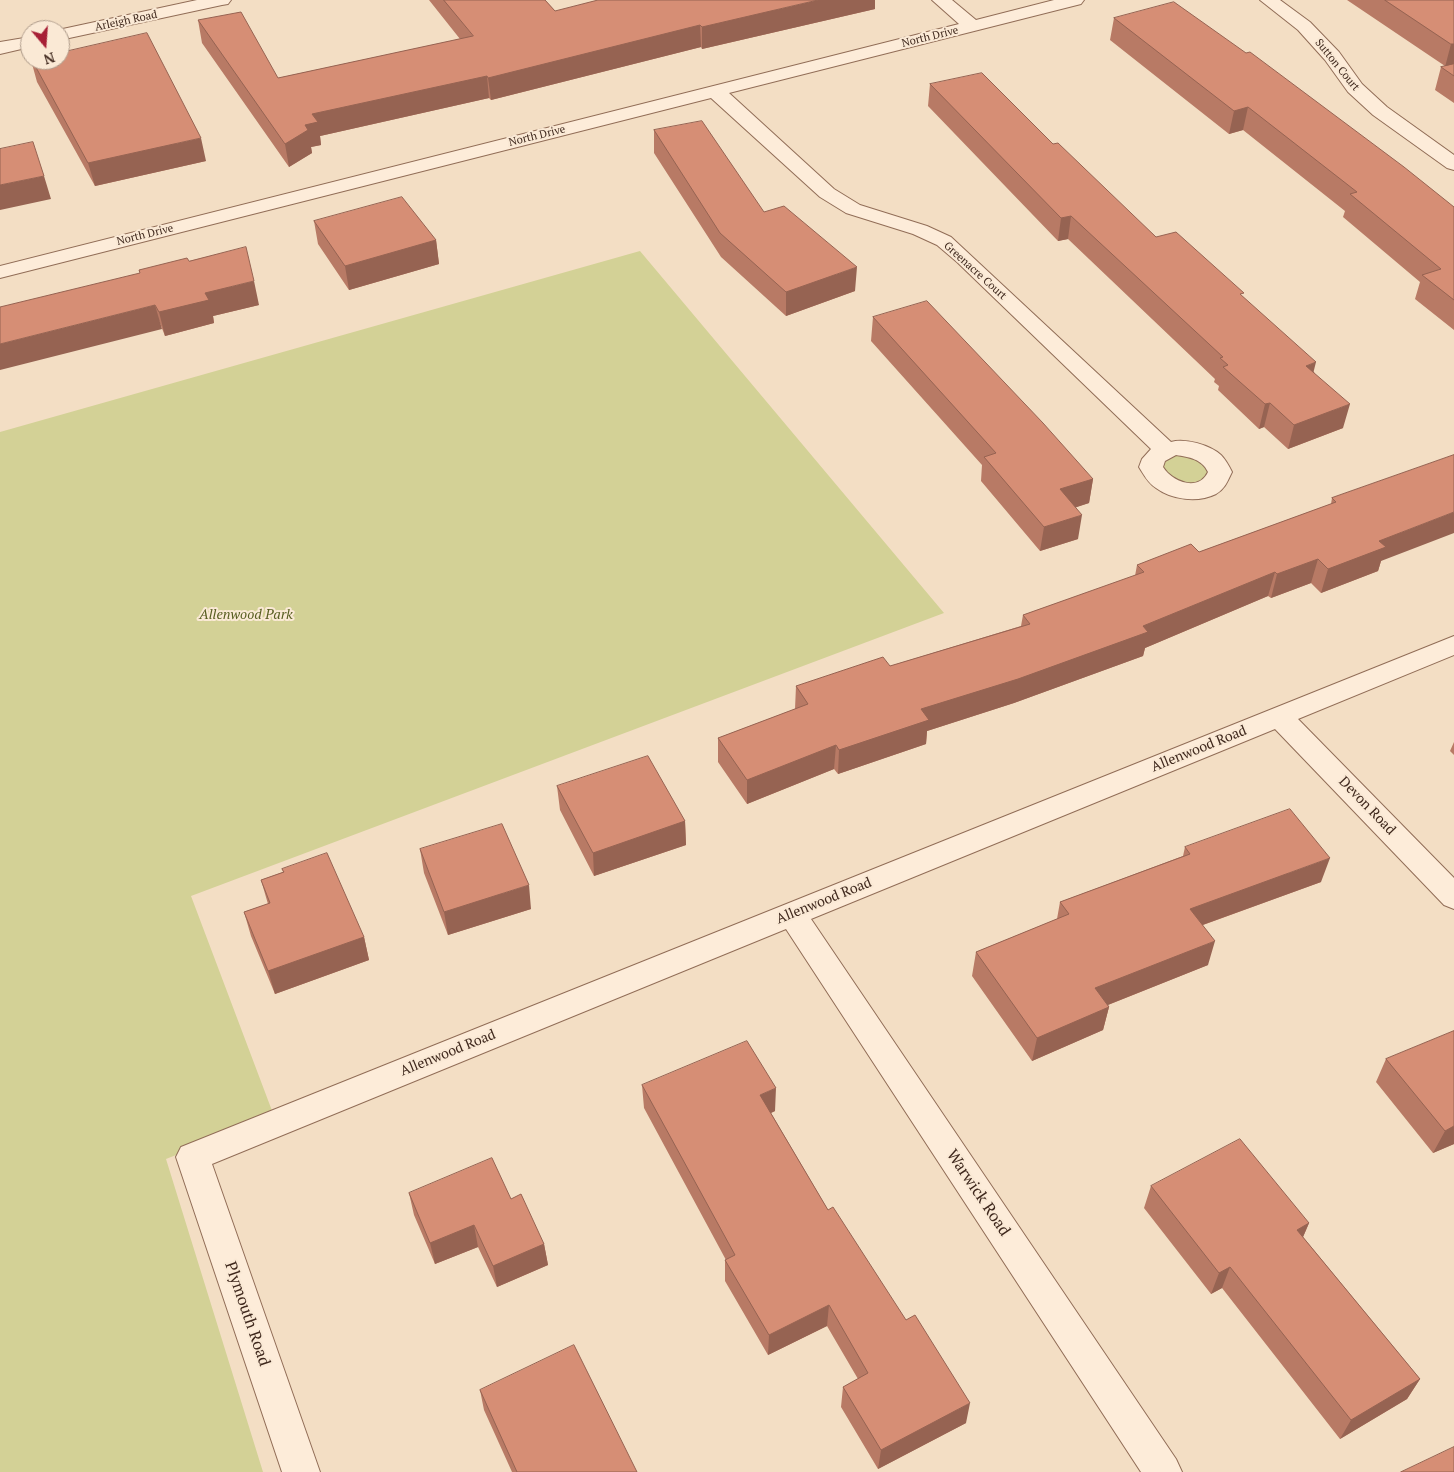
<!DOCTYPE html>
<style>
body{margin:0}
#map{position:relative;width:1454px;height:1472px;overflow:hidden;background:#f3dec4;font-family:"PT Serif",serif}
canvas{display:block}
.north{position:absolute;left:20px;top:20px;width:50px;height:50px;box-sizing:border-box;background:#fae9d5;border:1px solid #af9c8b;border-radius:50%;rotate:162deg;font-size:14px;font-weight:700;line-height:20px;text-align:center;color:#3f281d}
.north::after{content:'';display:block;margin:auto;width:18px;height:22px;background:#a72036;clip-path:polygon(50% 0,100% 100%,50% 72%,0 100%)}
</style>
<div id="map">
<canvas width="1454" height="1472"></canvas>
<div class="north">N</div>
</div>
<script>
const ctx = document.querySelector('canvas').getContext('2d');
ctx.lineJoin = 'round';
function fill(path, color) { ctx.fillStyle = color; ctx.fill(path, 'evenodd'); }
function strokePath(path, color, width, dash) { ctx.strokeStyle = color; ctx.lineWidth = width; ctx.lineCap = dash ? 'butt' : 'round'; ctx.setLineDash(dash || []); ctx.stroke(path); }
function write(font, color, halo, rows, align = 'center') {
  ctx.font = font + ' "PT Serif",serif'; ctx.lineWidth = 4; ctx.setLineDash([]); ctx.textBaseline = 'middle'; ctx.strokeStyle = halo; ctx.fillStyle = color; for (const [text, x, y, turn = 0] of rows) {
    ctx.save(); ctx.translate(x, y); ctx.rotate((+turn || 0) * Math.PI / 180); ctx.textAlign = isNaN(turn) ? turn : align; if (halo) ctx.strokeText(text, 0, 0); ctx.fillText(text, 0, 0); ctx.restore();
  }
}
fill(new Path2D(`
 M 640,251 L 944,613 L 191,896 L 274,1116 L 166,1159 L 263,1472 L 0,1472 L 0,432 Z
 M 1175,448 L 1220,472 L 1189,491 L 1153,460 Z`), '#d3d196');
const minor = new Path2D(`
 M 197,0 L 231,0 L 228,4 L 222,5 L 60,40 L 60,30 L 58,30 Z
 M 932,0 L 952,0 L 976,20 L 1054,0 L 1084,0 L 1081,4 L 729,93 L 834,189 L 860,205 L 927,226 L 951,237 L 1171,442 C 1185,438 1210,445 1221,455 C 1226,460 1229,466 1232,472 C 1228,480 1225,489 1216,494 C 1198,503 1172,500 1156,488 C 1148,483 1144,475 1139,467 L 1142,459 L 1151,449 L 957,262 L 937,245 L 913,234 L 846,213 L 820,197 L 711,98 L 0,278 L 0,266 L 959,24 ZM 1176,455 C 1189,457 1202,459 1208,472 C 1199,492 1172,482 1163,467 L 1165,461 Z
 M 1260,0 L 1280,0 L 1310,22 L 1339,52 L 1362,84 L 1387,107 L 1454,155 L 1454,170 L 1447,168 L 1373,115 L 1348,92 L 1325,60 L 1298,30 Z
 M 30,37 L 30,47 L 0,54 L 0,42 Z
 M 1454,636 L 1454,655 L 1298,719 L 1454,878 L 1454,909 L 1444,905 L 1275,729 L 811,919 L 1176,1459 L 1182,1472 L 1141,1472 L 786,929 L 212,1164 L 320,1472 L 282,1472 L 176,1157 L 181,1147 Z`);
strokePath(minor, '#916d57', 2);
fill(minor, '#fdecd9');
fill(new Path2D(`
 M 429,0 L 545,0 L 555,11 L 875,9 L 702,49 L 701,47 L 491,100 L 489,98 L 320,136 L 321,145 L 311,147 L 312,153 L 289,167 L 202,43 L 198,20 L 278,78 L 460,39 Z
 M 1347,0 L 1454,0 L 1454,103 L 1435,90 L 1441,67 L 1445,66 Z
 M 1114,18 L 1454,207 L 1454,330 L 1415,299 L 1420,282 L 1343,217 L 1345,211 L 1243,130 L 1229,134 L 1110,40 Z
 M 31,60 L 206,161 L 95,186 L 37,82 Z
 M 930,84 L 1053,144 L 1156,237 L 1243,297 L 1314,372 L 1343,428 L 1288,449 L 1264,427 L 1259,429 L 1218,390 L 1219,386 L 1214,382 L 1215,379 L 1068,239 L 1058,241 L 928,106 Z
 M 654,130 L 764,212 L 855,291 L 786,316 L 721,257 L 654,153 Z
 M 314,221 L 436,240 L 439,264 L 349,290 L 318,244 Z
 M 189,261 L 259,305 L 213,316 L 214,323 L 165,336 L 139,270 Z
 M 873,317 L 1093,479 L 1089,503 L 1076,507 L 1078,539 L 1040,551 L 981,481 L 982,465 L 871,341 Z
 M 1454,455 L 1381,561 L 1378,571 L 1321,593 L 1311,583 L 1271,598 L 1268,596 L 1145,648 L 1143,656 L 1014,703 L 927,731 L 926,744 L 838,774 L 834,769 L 747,804 L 718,762 L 718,738 L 795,709 L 796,686 L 890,666 L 1021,626 L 1023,615 L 1135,576 L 1137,565 L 1199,552 L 1331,504 L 1332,498 Z
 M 1454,742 L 1454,755 L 1450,751 Z
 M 557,786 L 685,821 L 686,845 L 594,876 L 560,810 Z
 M 1185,847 L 1321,882 L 1203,925 L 1208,965 L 1108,1005 L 1109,1007 L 1103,1030 L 1032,1061 L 972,976 L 976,952 L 1057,919 L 1060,902 L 1183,856 Z
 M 420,849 L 531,909 L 448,935 L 424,873 Z
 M 282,869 L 364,937 L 369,960 L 275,994 L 251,936 L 244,912 L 268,904 L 261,880 L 283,872 Z
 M 1454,1031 L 1454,1144 L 1433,1153 L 1376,1082 L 1386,1059 Z
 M 642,1085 L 775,1111 L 771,1113 L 828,1210 L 966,1423 L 878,1469 L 841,1407 L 843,1387 L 858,1379 L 827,1326 L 768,1355 L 725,1281 L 725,1260 L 726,1260 L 644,1108 Z
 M 1151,1186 L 1309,1223 L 1303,1237 L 1420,1379 L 1407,1399 L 1340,1439 L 1222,1288 L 1211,1294 L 1144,1208 Z
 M 409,1193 L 511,1199 L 544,1244 L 548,1265 L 497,1287 L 478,1247 L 435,1264 L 414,1215 Z
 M 480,1390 L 637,1472 L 512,1472 L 484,1410 Z`), '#b87a65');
fill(new Path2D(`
 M 818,0 L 875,0 L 875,9 L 702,49 L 702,27 Z
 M 700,25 L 701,47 L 491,100 L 488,78 Z
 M 1451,44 L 1454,44 L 1454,64 L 1445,67 Z
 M 487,76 L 489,98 L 320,136 L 321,145 L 311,147 L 312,153 L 289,167 L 285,144 L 305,125 L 312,114 Z
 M 1248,107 L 1243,130 L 1229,134 L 1234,111 Z
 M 201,138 L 206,161 L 95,186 L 88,163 Z
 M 44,176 L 51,199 L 0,210 L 0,185 Z
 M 1071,216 L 1068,239 L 1058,241 L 1061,218 Z
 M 436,240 L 439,264 L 349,290 L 345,266 Z
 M 857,267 L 855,291 L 786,316 L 786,292 Z
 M 254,281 L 259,305 L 213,316 L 214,323 L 165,336 L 159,312 L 205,293 Z
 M 155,305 L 162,329 L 0,370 L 0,344 Z
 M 1316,362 L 1310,386 L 1306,366 Z
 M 1270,403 L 1264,427 L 1259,429 L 1265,404 Z
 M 1350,404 L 1343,428 L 1288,449 L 1294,425 Z
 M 1093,479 L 1089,503 L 1056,514 L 1060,489 Z
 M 1454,512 L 1454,533 L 1381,561 L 1378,571 L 1321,593 L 1328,569 L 1379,541 Z
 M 1082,515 L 1078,539 L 1040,551 L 1044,527 Z
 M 1318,559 L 1311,583 L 1271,598 L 1277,574 Z
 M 1275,572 L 1268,596 L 1145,648 L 1143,656 L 1014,703 L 927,731 L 926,744 L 838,774 L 839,750 L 921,709 L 1143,626 Z
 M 836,745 L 834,769 L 747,804 L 747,780 Z
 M 685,821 L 686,845 L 594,876 L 593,853 Z
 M 1330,858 L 1321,882 L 1183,932 L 1190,909 Z
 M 529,885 L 531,909 L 448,935 L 444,912 Z
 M 364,937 L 369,960 L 275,994 L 268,971 Z
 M 1215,941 L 1208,965 L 1090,1012 L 1095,988 Z
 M 1109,1007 L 1103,1030 L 1032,1061 L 1037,1038 Z
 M 776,1088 L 775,1111 L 760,1118 L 760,1095 Z
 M 1454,1126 L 1454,1144 L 1433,1153 L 1445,1131 Z
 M 1309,1223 L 1300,1244 L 1297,1230 Z
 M 474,1225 L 478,1247 L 435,1264 L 430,1243 Z
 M 544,1244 L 548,1265 L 497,1287 L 493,1266 Z
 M 1230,1267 L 1222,1288 L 1211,1294 L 1219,1273 Z
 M 829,1305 L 827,1326 L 768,1355 L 769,1335 Z
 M 1420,1379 L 1407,1399 L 1340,1439 L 1351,1420 Z
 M 970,1403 L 966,1423 L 878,1469 L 881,1450 Z`), '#966352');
const building = new Path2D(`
 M 444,0 L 545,0 L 555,11 L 598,0 L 818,0 L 702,27 L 700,25 L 488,78 L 487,76 L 312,114 L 318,122 L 305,125 L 308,130 L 285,144 L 198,20 L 241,12 L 278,78 L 473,36 Z
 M 1385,0 L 1454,0 L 1454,44 L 1451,44 Z
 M 1174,2 L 1246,53 L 1250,52 L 1404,167 L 1454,207 L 1454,300 L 1422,275 L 1441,269 L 1350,194 L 1357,192 L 1248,107 L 1234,111 L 1114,18 Z
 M 147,33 L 201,138 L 88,163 L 32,60 L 60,60 L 60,53 Z
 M 1454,64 L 1454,76 L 1441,67 Z
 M 982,73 L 1053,144 L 1058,143 L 1156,237 L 1176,232 L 1244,293 L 1240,294 L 1316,362 L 1306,366 L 1350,404 L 1294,425 L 1270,403 L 1265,404 L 1223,367 L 1228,365 L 1220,358 L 1223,357 L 1071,216 L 1061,218 L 930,84 Z
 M 702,121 L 764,212 L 784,206 L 857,267 L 786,292 L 720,233 L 654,130 Z
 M 33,142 L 44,176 L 0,185 L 0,149 Z
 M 402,197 L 436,240 L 345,266 L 314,221 Z
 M 246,247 L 254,281 L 205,293 L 209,300 L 159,312 L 155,305 L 0,344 L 0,307 L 140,273 L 139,270 L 187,258 L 189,261 Z
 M 927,301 L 1043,423 L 1093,479 L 1060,489 L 1082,515 L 1044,527 L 984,457 L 996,453 L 873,317 Z
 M 1454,455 L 1454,512 L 1379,541 L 1386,547 L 1328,569 L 1318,559 L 1277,574 L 1275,572 L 1143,626 L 1148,632 L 1018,679 L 921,709 L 929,720 L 839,750 L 836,745 L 747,780 L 718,738 L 808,704 L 796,686 L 883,657 L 890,666 L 1030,624 L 1023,615 L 1144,572 L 1137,565 L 1191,544 L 1199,552 L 1336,502 L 1332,498 Z
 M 648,756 L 685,821 L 593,853 L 557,786 Z
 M 1290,809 L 1330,858 L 1190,909 L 1215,941 L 1095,988 L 1109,1007 L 1037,1038 L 976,952 L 1069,914 L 1060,902 L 1190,854 L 1185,847 Z
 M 502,824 L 529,885 L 444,912 L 420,849 Z
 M 327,853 L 364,937 L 268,971 L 244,912 L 270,903 L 261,880 L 284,872 L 282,869 Z
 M 1454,1031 L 1454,1126 L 1445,1131 L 1386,1059 Z
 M 747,1041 L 776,1088 L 760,1095 L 828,1210 L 833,1207 L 906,1320 L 915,1315 L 970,1403 L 881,1450 L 843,1387 L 868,1373 L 829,1305 L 769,1335 L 725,1260 L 735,1255 L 642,1085 Z
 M 1240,1139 L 1309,1223 L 1297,1230 L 1420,1379 L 1351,1420 L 1230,1267 L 1219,1273 L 1151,1186 Z
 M 492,1158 L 511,1199 L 521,1194 L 544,1244 L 493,1266 L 474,1225 L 430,1243 L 409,1193 Z
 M 574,1345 L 637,1472 L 517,1472 L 480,1390 Z
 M 1454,1447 L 1454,1472 L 1401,1472 Z`);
fill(building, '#d68e75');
strokePath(building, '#966352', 1);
write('11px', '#3f281d', '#fae9d5', [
 ["Arleigh Road",126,21,-12],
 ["North Drive",930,37,-14],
 ["Sutton Court",1337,65,51],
 ["North Drive",537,136,-14],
 ["North Drive",145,235,-14],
 ["Greenacre Court",975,271,42]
]);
write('italic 14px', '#585e21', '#fae9d5', [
 ["Allenwood Park",246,615]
]);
write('14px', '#3f281d', '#fae9d5', [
 ["Allenwood Road",1199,749,-22],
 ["Devon Road",1367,806,46],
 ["Allenwood Road",824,901,-22],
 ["Allenwood Road",448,1053,-22]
]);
write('16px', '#3f281d', '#fae9d5', [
 ["Warwick Road",978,1193,56],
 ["Plymouth Road",247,1314,71]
]);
</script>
